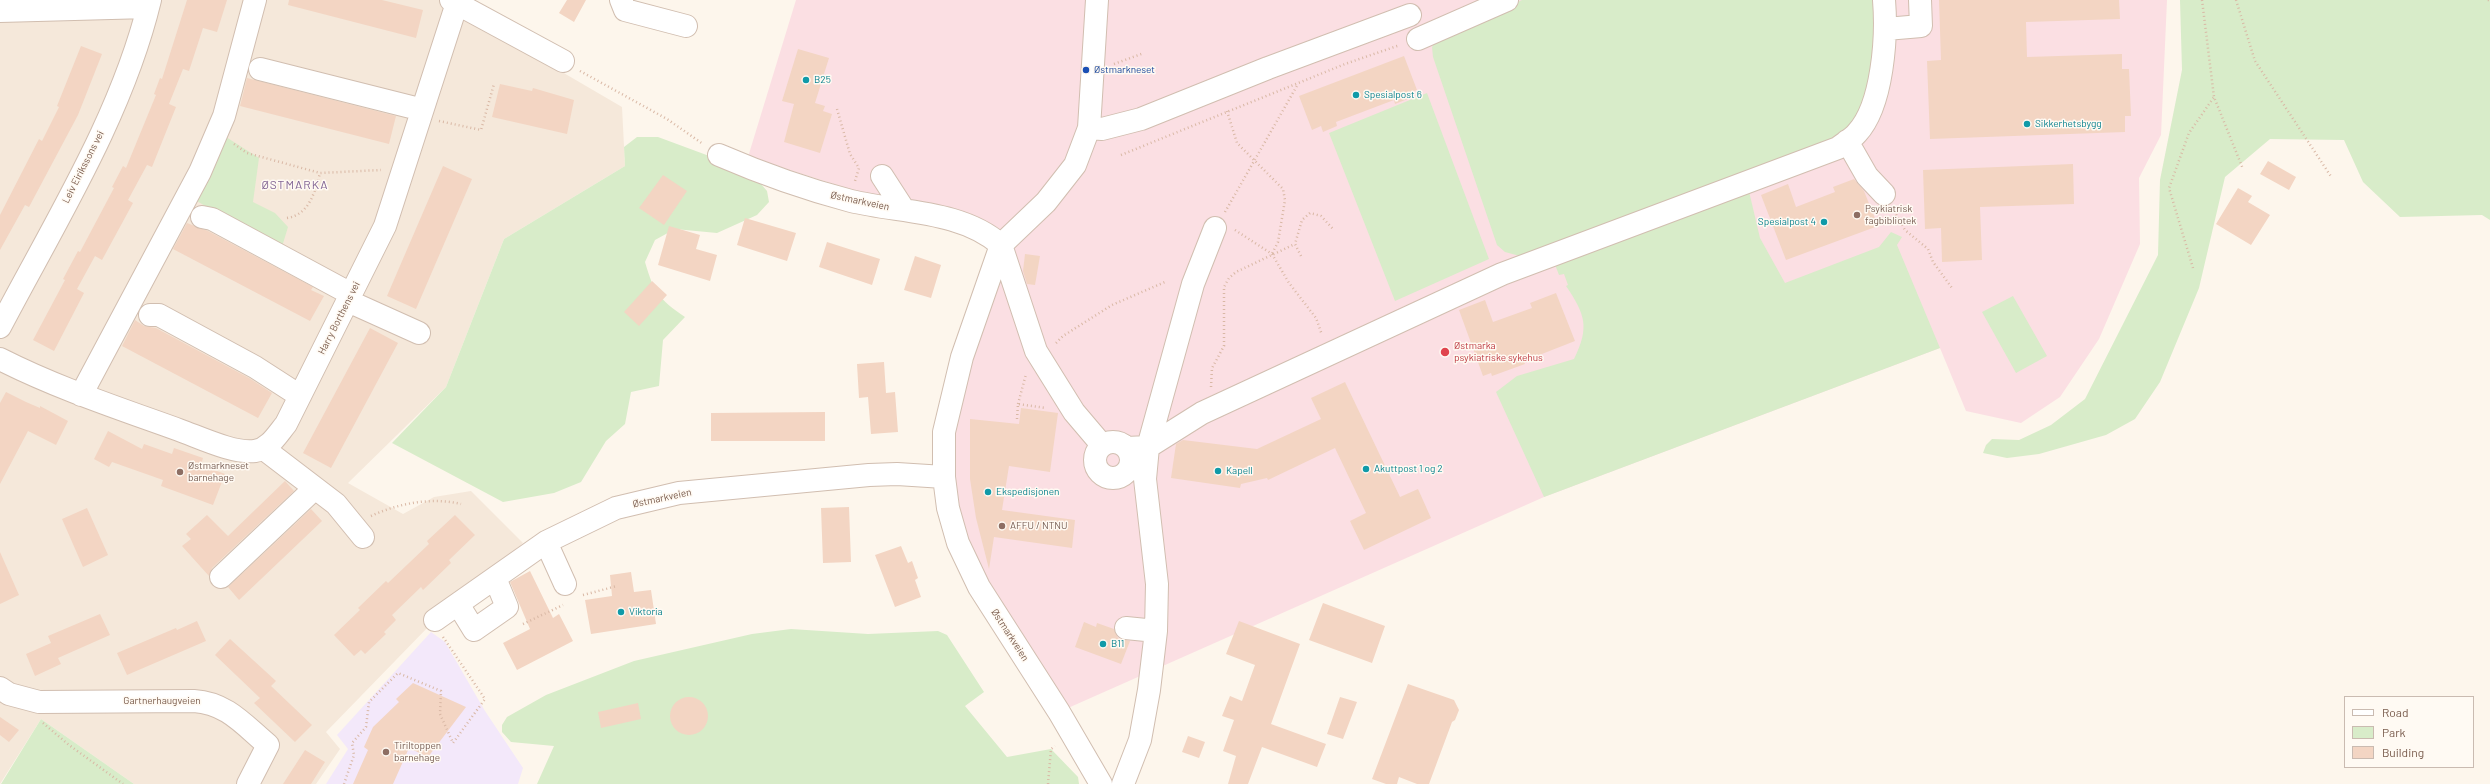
<!DOCTYPE html>
<meta charset="utf-8">
<style>
body{margin:0}
#map{position:relative;width:2490px;height:784px;overflow:hidden;background:#fdf6ec;font-family:Barlow,sans-serif}
canvas{display:block}
.legend{position:absolute;left:2344px;top:696px;width:130px;height:72px;box-sizing:border-box;background:#fffaf3;border:1px solid #cabbb1;margin:0;padding:5px 7px;list-style:none;font-size:12px;color:#7a5c4d}
.legend li{display:flex;align-items:center;gap:8px;height:20px}
.legend b{width:20px;border:1px solid #cabbb1}
</style>
<div id="map">
<canvas width="2490" height="784"></canvas>
<ul class="legend">
<li><b style="height:5px;background:#fff"></b>Road</li>
<li><b style="height:11px;background:#d8ecc9"></b>Park</li>
<li><b style="height:11px;background:#f3d5c3"></b>Building</li>
</ul>
</div>
<script>
const ctx = document.querySelector('canvas').getContext('2d');
ctx.lineJoin = 'round';
function fill(path, color) { ctx.fillStyle = color; ctx.fill(path, 'evenodd'); }
function strokePath(path, color, width, dash) { ctx.strokeStyle = color; ctx.lineWidth = width; ctx.lineCap = dash ? 'butt' : 'round'; ctx.setLineDash(dash || []); ctx.stroke(path); }
function write(font, color, halo, rows, align = 'center') {
  ctx.font = font + ' Barlow,sans-serif'; ctx.lineWidth = 3; ctx.setLineDash([]); ctx.textBaseline = 'middle'; ctx.strokeStyle = halo; ctx.fillStyle = color; for (const [text, x, y, turn = 0] of rows) {
    ctx.save(); ctx.translate(x, y); ctx.rotate((+turn || 0) * Math.PI / 180); ctx.textAlign = isNaN(turn) ? turn : align; if (halo) ctx.strokeText(text, 0, 0); ctx.fillText(text, 0, 0); ctx.restore();
  }
}
fill(new Path2D(`
 M 0,0 L 469,0 L 473,20 L 622,107 L 625,166 L 504,239 L 446,387 L 348,483 L 403,514 L 434,497 L 471,491 L 523,543 L 430,625 L 326,732 L 340,749 L 316,784 L 134,784 L 41,719 L 0,784 Z`), '#f5e8da');
fill(new Path2D(`
 M 431,632 L 445,642 L 485,711 L 523,768 L 518,784 L 326,784 L 348,749 L 337,735 Z`), '#f3e8fa');
fill(new Path2D(`
 M 796,0 L 2167,0 L 2161,135 L 2139,178 L 2140,244 L 2099,339 L 2060,397 L 2021,423 L 1966,411 L 1940,348 L 1544,497 L 1059,712 L 958,543 L 944,432 L 1001,245 L 907,207 L 748,157 Z`), '#fbdfe3');
fill(new Path2D(`
 M 1522,0 L 1880,0 L 1874,81 L 1846,135 L 1527,258 L 1505,252 L 1497,245 L 1433,57 L 1432,47 L 1438,39 Z
 M 2180,0 L 2490,0 L 2490,220 L 2482,215 L 2400,217 L 2363,182 L 2344,140 L 2270,139 L 2225,177 L 2199,288 L 2160,382 L 2135,419 L 2106,435 L 2039,454 L 2007,458 L 1983,453 L 1986,445 L 1992,439 L 2019,440 L 2051,425 L 2085,399 L 2158,255 L 2160,180 L 2182,70 Z
 M 1427,93 L 1489,259 L 1395,301 L 1329,133 Z
 M 226,137 L 259,158 L 253,202 L 275,213 L 288,227 L 281,250 L 195,200 Z
 M 637,137 L 658,137 L 739,167 L 754,176 L 767,191 L 769,202 L 757,215 L 717,233 L 675,229 L 655,240 L 645,262 C 654,293 659,299 685,317 L 663,340 L 659,386 L 631,392 L 625,424 L 606,441 L 581,482 L 554,493 L 503,502 L 392,443 L 446,387 L 504,239 L 625,166 L 624,147 Z
 M 1748,187 L 1760,238 L 1785,283 L 1879,247 L 1891,232 L 1902,237 L 1897,245 L 1940,348 L 1544,497 L 1496,392 L 1517,376 L 1574,359 C 1590,327 1585,314 1566,286 L 1568,285 L 1564,274 L 1559,275 L 1554,262 Z
 M 2013,296 L 2047,356 L 2016,373 L 1982,312 Z
 M 791,629 L 868,634 L 938,631 L 947,635 L 984,692 L 965,706 L 1007,757 L 1051,749 L 1078,777 L 1079,784 L 537,784 L 554,746 L 511,742 L 502,732 L 502,725 L 507,717 L 546,695 L 634,661 L 752,634 Z
 M 41,719 L 134,784 L 1,784 Z`), '#d8ecc9');
fill(new Path2D(`
 M 187,0 L 227,0 L 217,32 L 203,28 L 189,71 L 183,69 L 169,104 L 176,107 L 152,167 L 147,165 L 128,200 L 133,203 L 102,260 L 95,256 L 77,289 L 84,293 L 54,351 L 33,340 L 65,280 L 63,279 L 78,251 L 80,252 L 114,188 L 112,187 L 123,166 L 126,168 L 156,95 L 154,94 L 160,78 L 162,79 Z
 M 289,0 L 382,0 L 423,10 L 416,38 L 288,5 Z
 M 567,0 L 586,0 L 574,22 L 559,13 Z
 M 1939,0 L 2119,0 L 2120,19 L 2026,22 L 2027,57 L 2122,54 L 2122,69 L 2129,69 L 2131,116 L 2125,116 L 2125,132 L 1930,139 L 1927,61 L 1941,60 Z
 M 81,46 L 102,54 L 78,115 L 29,207 L 25,205 L 0,250 L 0,215 L 39,139 L 42,141 L 59,107 L 57,106 Z
 M 798,49 L 829,58 L 815,103 L 825,106 L 823,111 L 832,114 L 820,153 L 784,142 L 794,104 L 782,101 Z
 M 1404,56 L 1417,90 L 1408,93 L 1410,98 L 1395,104 L 1394,100 L 1336,122 L 1337,126 L 1323,132 L 1321,126 L 1312,130 L 1299,96 Z
 M 247,78 L 396,116 L 389,144 L 240,106 Z
 M 500,84 L 532,91 L 533,88 L 574,100 L 567,134 L 492,117 Z
 M 2268,161 L 2296,177 L 2289,190 L 2260,174 Z
 M 2073,164 L 2074,204 L 1980,207 L 1982,260 L 1942,262 L 1941,228 L 1925,229 L 1923,170 Z
 M 443,166 L 472,179 L 416,309 L 387,296 Z
 M 663,175 L 687,191 L 664,225 L 639,208 Z
 M 1854,179 L 1864,191 L 1878,226 L 1786,260 L 1761,195 L 1788,184 L 1796,207 L 1835,192 L 1833,187 Z
 M 2238,188 L 2252,196 L 2248,202 L 2270,215 L 2251,245 L 2216,224 Z
 M 745,218 L 796,233 L 787,261 L 737,245 Z
 M 187,223 L 208,231 L 313,287 L 311,290 L 324,296 L 310,321 L 173,249 Z
 M 669,226 L 700,235 L 696,249 L 717,255 L 710,281 L 658,265 Z
 M 827,242 L 880,259 L 872,285 L 819,267 Z
 M 1025,254 L 1040,256 L 1035,285 L 1027,284 L 1023,271 Z
 M 915,256 L 941,265 L 931,298 L 904,290 Z
 M 652,281 L 667,295 L 639,326 L 624,312 Z
 M 1556,293 L 1575,341 L 1524,361 L 1525,364 L 1492,376 L 1491,373 L 1483,376 L 1459,310 L 1485,300 L 1493,322 L 1532,308 L 1530,303 Z
 M 135,320 L 144,326 L 156,328 L 249,378 L 272,393 L 258,418 L 122,346 Z
 M 370,328 L 398,343 L 331,468 L 303,453 Z
 M 884,362 L 886,393 L 895,392 L 898,432 L 871,434 L 868,397 L 859,398 L 857,364 Z
 M 1345,382 L 1400,497 L 1418,489 L 1431,518 L 1364,550 L 1350,521 L 1366,513 L 1335,448 L 1268,480 L 1267,478 L 1241,484 L 1240,488 L 1171,478 L 1176,444 L 1183,440 L 1257,449 L 1321,419 L 1311,398 Z
 M 6,392 L 26,402 L 40,408 L 40,406 L 68,421 L 56,445 L 28,431 L 0,484 L 0,403 Z
 M 1021,408 L 1058,413 L 1050,472 L 1009,466 L 1002,510 L 1075,520 L 1072,548 L 994,537 L 989,569 L 976,518 L 970,479 L 970,419 L 1019,424 Z
 M 825,412 L 825,441 L 711,441 L 711,413 Z
 M 108,431 L 142,449 L 144,444 L 172,454 L 174,448 L 203,458 L 201,465 L 225,474 L 213,505 L 161,486 L 163,480 L 112,462 L 109,467 L 94,459 Z
 M 285,481 L 294,491 L 212,568 L 209,576 L 182,546 L 191,539 L 186,534 L 207,515 L 228,536 Z
 M 849,507 L 851,562 L 823,563 L 821,508 Z
 M 87,508 L 108,555 L 83,567 L 62,519 Z
 M 311,509 L 322,521 L 239,600 L 228,587 Z
 M 455,515 L 475,535 L 449,560 L 451,563 L 423,590 L 421,587 L 392,615 L 396,620 L 384,632 L 386,634 L 365,654 L 361,650 L 354,656 L 334,635 L 360,610 L 358,608 L 386,581 L 388,583 L 429,544 L 427,541 Z
 M 901,546 L 908,563 L 912,561 L 918,578 L 915,580 L 921,597 L 895,607 L 875,555 Z
 M 0,552 L 19,595 L 0,604 Z
 M 530,571 L 553,618 L 559,614 L 573,641 L 517,670 L 503,643 L 530,629 L 510,582 Z
 M 631,572 L 634,592 L 651,590 L 656,624 L 591,634 L 585,600 L 612,596 L 610,575 Z
 M 1323,603 L 1385,626 L 1372,663 L 1309,640 Z
 M 100,614 L 110,635 L 58,658 L 61,664 L 35,676 L 26,654 L 51,643 L 48,636 Z
 M 197,621 L 206,641 L 127,675 L 117,653 L 176,628 L 177,630 Z
 M 1239,621 L 1300,644 L 1271,724 L 1326,744 L 1317,767 L 1262,747 L 1248,784 L 1228,784 L 1236,756 L 1223,751 L 1234,720 L 1222,716 L 1230,696 L 1242,701 L 1255,665 L 1226,654 Z
 M 1084,622 L 1096,627 L 1097,623 L 1114,629 L 1118,638 L 1130,641 L 1121,664 L 1075,647 Z
 M 230,639 L 276,681 L 271,686 L 312,725 L 295,742 L 254,703 L 260,698 L 215,655 Z
 M 413,683 L 466,707 L 428,757 L 409,748 L 393,784 L 353,784 L 368,750 L 364,747 L 373,727 L 399,702 L 396,699 Z
 M 1408,684 L 1454,700 L 1459,710 L 1455,720 L 1452,722 L 1429,784 L 1417,784 L 1399,777 L 1397,784 L 1386,784 L 1372,779 Z
 M 1340,697 L 1357,702 L 1343,739 L 1327,734 Z
 M670 716a19 19 0 1 1 38 0a19 19 0 1 1-38 0Z
 M 638,703 L 641,719 L 601,728 L 598,712 Z
 M 0,717 L 19,730 L 9,742 L 0,735 Z
 M 1188,736 L 1205,742 L 1199,758 L 1182,752 Z
 M 305,750 L 325,762 L 311,784 L 283,784 Z`), '#f3d5c3');
const minor = new Path2D(`
 M 621,0 L 625,10 L 686,26
 M 1097,0 L 1089,128 L 1075,165 L 1046,202 L 1001,245 L 962,357 L 944,432 L 944,477 L 948,508 L 958,543 L 979,587 L 1059,712 L 1101,784
 M 456,3 L 563,61
 M 0,11 L 148,7
 M 1886,29 L 1921,26 L 1920,0
 M 1418,39 L 1507,0
 M 260,69 L 415,108
 M 1089,128 L 1102,129 L 1141,119 L 1268,68 L 1410,15
 M 1847,141 L 1867,176 L 1884,194
 M 719,155 C 763,174 805,189 851,201 C 901,213 961,210 1001,245
 M 882,176 L 904,210
 M 202,217 L 212,219 L 351,294
 M 1001,245 L 1036,351 L 1074,412 L 1102,445
 M 348,301 L 419,333
 M 150,315 L 159,315 L 255,367 L 300,396
 M 0,327 C 55,222 122,116 150,0
 M 0,359 C 57,388 118,408 179,430 C 199,437 234,454 255,451 C 269,449 277,435 286,424 L 385,226 L 457,3 L 451,0
 M 81,395 L 200,172 L 224,116 L 255,0
 M1095 460a18 18 0 1 1 36 0a18 18 0 1 1-36 0Z
 M 1127,448 L 1148,447 L 1202,413 L 1502,274 L 1838,148 C 1844,143 1852,139 1857,133 C 1883,105 1887,36 1884,0
 M 264,449 L 336,504 L 363,537
 M 546,542 L 565,584
 M 221,577 L 315,488
 M 458,604 L 474,630 L 507,607 L 495,578
 M 435,620 L 546,542 L 616,508 L 679,493 L 869,475 L 897,474 L 944,477
 M 1126,628 L 1156,631
 M 0,688 L 9,694 L 39,702 L 194,701 C 227,703 244,725 268,745 L 248,784
 M 1123,784 L 1140,740 L 1149,690 L 1156,631 L 1157,584 L 1145,479 L 1148,447 L 1193,284 L 1215,228`);
strokePath(minor, '#d1beb0', 24);
strokePath(new Path2D(`
 M 2202,0 L 2214,97 L 2243,169
 M 2236,0 L 2255,61 L 2332,178
 M 2488,0 L 2490,1
 M 1114,64 L 1144,53
 M 580,71 L 667,119 L 703,144
 M 837,109 L 850,154 L 859,168 L 855,181
 M 1227,111 L 1237,143 L 1283,189 L 1285,200 L 1278,242 L 1272,254
 M 439,121 L 481,130 L 494,84
 M 234,144 L 247,153 L 320,173 L 381,170
 M 1121,155 L 1345,64 L 1400,45
 M 1894,211 L 1905,230 L 1928,249 L 1933,262 L 1952,288
 M 1225,212 L 1298,84
 M 287,218 C 309,215 315,192 320,173
 M 1235,230 L 1272,254 L 1289,283 L 1316,318 L 1322,335
 M 1301,256 L 1295,244 L 1302,220 L 1310,213 L 1321,216 L 1334,230
 M 2193,268 L 2169,188 L 2189,133 L 2214,97
 M 1056,343 L 1063,336 L 1112,305 L 1165,282
 M 1211,387 L 1212,368 L 1224,346 L 1224,287 L 1229,278 L 1236,272 L 1295,244
 M 1018,404 L 1026,374
 M 1017,419 L 1018,404 L 1046,408
 M 371,516 C 399,503 432,497 461,504
 M 583,595 L 617,586
 M 523,624 L 563,605
 M 43,723 L 69,745 L 123,784
 M 344,784 L 354,755 L 352,743 L 366,727 L 369,702 L 398,673 L 441,691 L 440,714 L 453,743 L 485,699 L 443,637
 M 1048,784 L 1051,749 L 1055,746`), '#d9b8a5', 2.5, [1, 3]);
strokePath(minor, '#fff', 22);
for (const [x, y, r, color] of [
 [1086,70,4,"#1a4fb4"],
 [806,80,4,"#0f9aa8"],
 [1356,95,4,"#0f9aa8"],
 [2027,124,4,"#0f9aa8"],
 [1857,215,4,"#8d6e63"],
 [1824,222,4,"#0f9aa8"],
 [1445,352,5,"#e0444e"],
 [1366,469,4,"#0f9aa8"],
 [1218,471,4,"#0f9aa8"],
 [180,472,4,"#8d6e63"],
 [988,492,4,"#0f9aa8"],
 [1002,526,4,"#8d6e63"],
 [621,612,4,"#0f9aa8"],
 [1103,644,4,"#0f9aa8"],
 [386,752,4,"#8d6e63"]
]) { const dot = new Path2D(); dot.arc(x, y, r, 0, 2 * Math.PI); ctx.fillStyle = color; ctx.fill(dot); strokePath(dot, '#fffaf3', 1.5); }
write('10px', '#164399', '#fffaf3', [
 ["Østmarkneset",1094,70]
], 'left');
write('10px', '#0d838f', '#fffaf3', [
 ["B25",814,80],
 ["Spesialpost 6",1364,95],
 ["Sikkerhetsbygg",2035,124],
 ["Spesialpost 4",1816,222,"right"],
 ["Akuttpost 1 og 2",1374,469],
 ["Kapell",1226,471],
 ["Ekspedisjonen",996,492],
 ["Viktoria",629,612],
 ["B11",1111,644]
], 'left');
write('10px', '#7a5c4d', '#fffaf3', [
 ["Leiv Eirikssons vei",83,167,-63],
 ["Østmarkveien",860,201,12],
 ["Harry Borthens vei",339,318,-63],
 ["Østmarkveien",662,498,-12],
 ["Østmarkveien",1010,635,57],
 ["Gartnerhaugveien",162,701]
]);
write('10px', '#785e54', '#fffaf3', [
 ["Psykiatrisk",1865,209],
 ["fagbibliotek",1865,221],
 ["Østmarkneset",188,466],
 ["barnehage",188,478],
 ["AFFU / NTNU",1010,526],
 ["Tiriltoppen",394,746],
 ["barnehage",394,758]
], 'left');
write('10px', '#be3a42', '#fffaf3', [
 ["Østmarka",1454,346],
 ["psykiatriske sykehus",1454,358]
], 'left');
ctx.letterSpacing = '1px';
write('12px', '#846695', '#fffaf3', [
 ["ØSTMARKA",295,185]
]);
ctx.letterSpacing = '0px';
</script>
